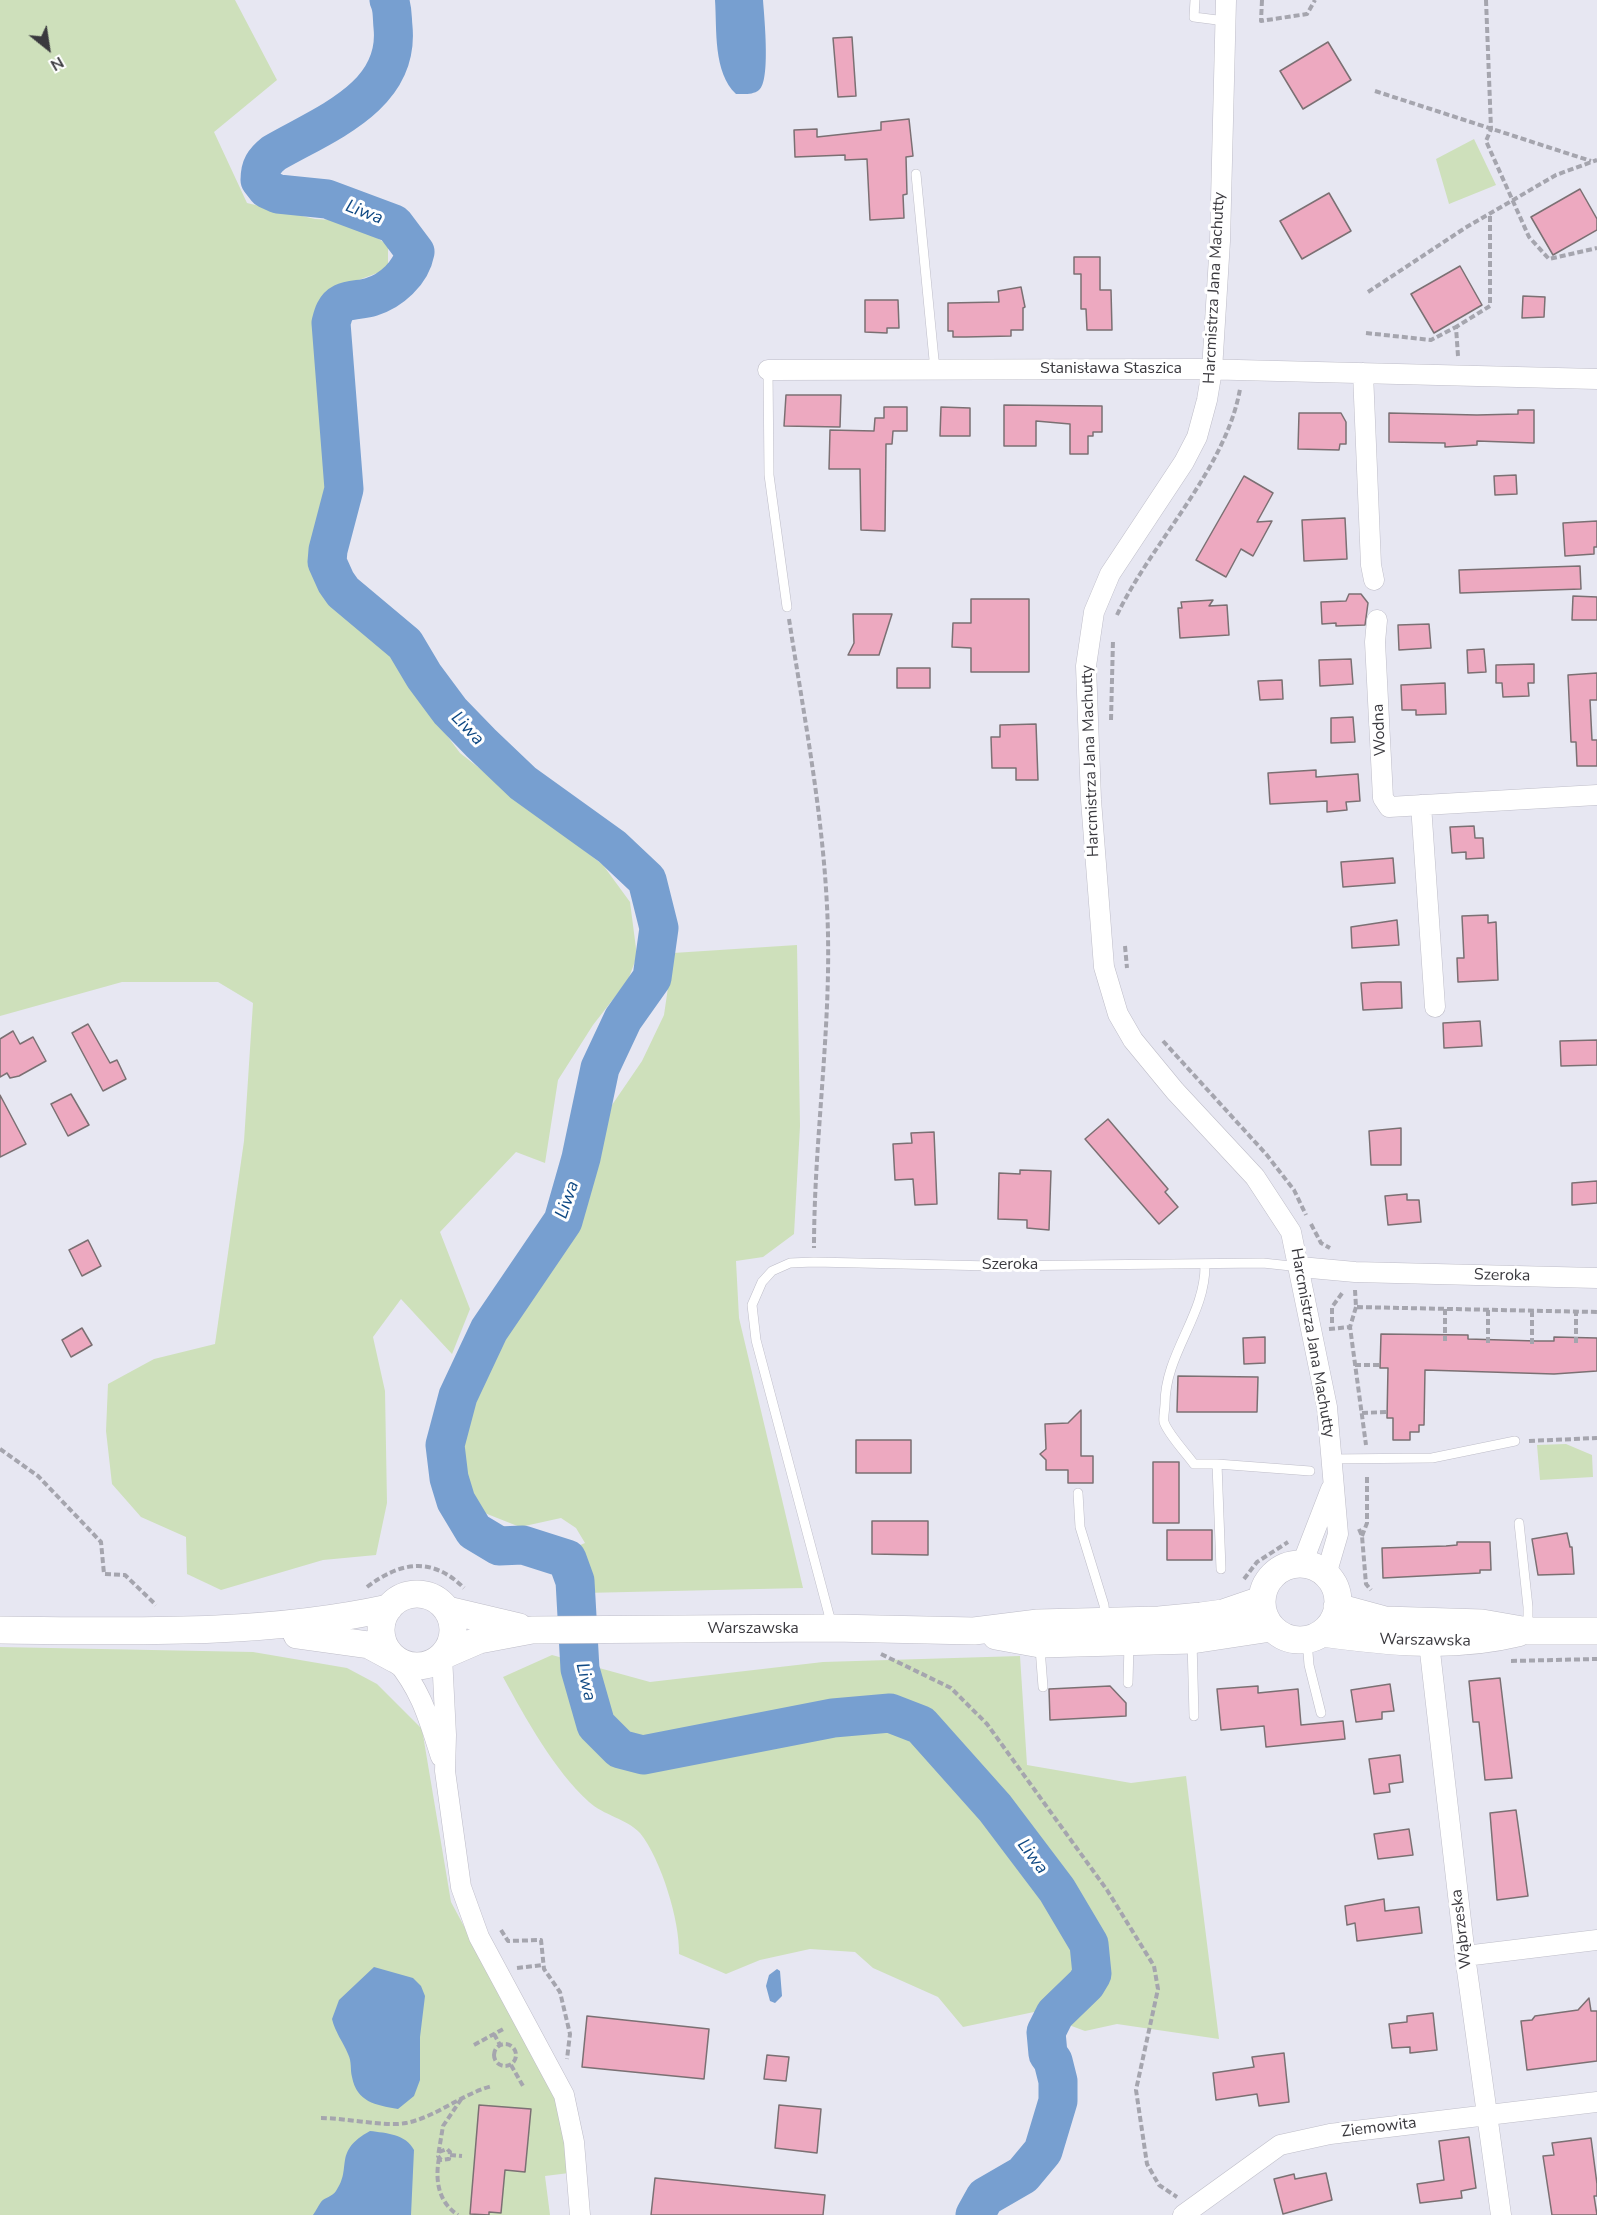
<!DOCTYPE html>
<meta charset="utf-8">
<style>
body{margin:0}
#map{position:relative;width:1597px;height:2215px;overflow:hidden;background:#e7e7f2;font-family:"Nunito Sans",sans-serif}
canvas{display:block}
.north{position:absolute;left:18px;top:18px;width:60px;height:60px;-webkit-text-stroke:4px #fff;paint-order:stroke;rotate:150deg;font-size:16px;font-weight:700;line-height:24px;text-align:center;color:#3a393e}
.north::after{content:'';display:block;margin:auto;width:21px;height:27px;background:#3a393e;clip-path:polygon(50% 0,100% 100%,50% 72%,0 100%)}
</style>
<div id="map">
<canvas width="1597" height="2215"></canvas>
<div class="north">N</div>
</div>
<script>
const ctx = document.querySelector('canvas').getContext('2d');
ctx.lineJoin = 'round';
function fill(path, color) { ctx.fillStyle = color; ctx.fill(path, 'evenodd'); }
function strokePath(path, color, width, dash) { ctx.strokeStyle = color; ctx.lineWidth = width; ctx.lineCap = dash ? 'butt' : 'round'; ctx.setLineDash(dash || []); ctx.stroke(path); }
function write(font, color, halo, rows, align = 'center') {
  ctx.font = font + ' "Nunito Sans",sans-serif'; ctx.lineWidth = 6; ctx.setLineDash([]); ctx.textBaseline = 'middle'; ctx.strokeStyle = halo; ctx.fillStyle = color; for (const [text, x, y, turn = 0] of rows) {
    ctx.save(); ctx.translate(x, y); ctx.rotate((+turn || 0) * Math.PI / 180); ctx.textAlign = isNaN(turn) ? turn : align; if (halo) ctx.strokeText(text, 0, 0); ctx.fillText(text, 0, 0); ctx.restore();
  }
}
fill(new Path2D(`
 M 0,0 L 235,0 L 277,80 L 214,132 L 247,203 L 315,219 L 351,221 L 388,245 L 388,269 L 329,291 L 323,386 L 327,474 L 316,547 L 348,614 L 389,645 L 410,686 L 460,753 L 603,865 L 630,902 L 637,956 L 628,980 L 593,1025 L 558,1080 L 545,1163 L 516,1152 L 440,1232 L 470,1309 L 452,1354 L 401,1299 L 373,1337 L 385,1391 L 387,1503 L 376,1555 L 323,1560 L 221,1590 L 187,1574 L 186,1537 L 141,1517 L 112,1484 L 106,1431 L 108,1384 L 154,1359 L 215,1344 L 244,1141 L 253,1003 L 218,982 L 122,982 L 0,1016 Z
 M 1474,139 L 1496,185 L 1449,204 L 1436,159 Z
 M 797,945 L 800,1126 L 794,1234 L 763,1257 L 736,1261 L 739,1318 L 803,1588 L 584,1593 L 578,1559 L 571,1549 L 585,1543 L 576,1528 L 561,1518 L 520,1527 L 477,1510 L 455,1450 L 474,1381 L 545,1260 L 572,1231 L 590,1183 L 612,1105 L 642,1061 L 664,1015 L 673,953 Z
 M 1566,1444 L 1592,1455 L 1593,1477 L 1540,1480 L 1537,1445 Z
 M 0,1647 L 253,1652 L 347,1668 L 377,1684 L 422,1729 L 451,1902 L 561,2107 L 569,2173 L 545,2176 L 550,2215 L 0,2215 Z
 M 552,1655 L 650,1682 L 823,1662 L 1020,1656 L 1027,1765 L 1131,1783 L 1186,1776 L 1219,2039 L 1117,2024 L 1085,2031 L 1034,2012 L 963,2027 L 938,1997 L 873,1968 L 855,1952 L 810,1949 L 760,1960 L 726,1974 L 679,1954 C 680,1921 661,1859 640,1833 C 627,1819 603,1815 589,1802 C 554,1770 526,1719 503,1677 Z`), '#cee0bb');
fill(new Path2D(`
 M 715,0 L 763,0 C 764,15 771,81 759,90 C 753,95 744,94 736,94 C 713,72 717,30 715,0 Z
 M 374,1967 L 413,1978 L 421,1986 L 425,1996 L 420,2037 L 420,2080 L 414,2096 L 398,2109 C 375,2105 357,2102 352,2077 C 350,2069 352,2062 348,2054 C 343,2042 335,2032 332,2019 L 339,2000 Z
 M 777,1969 L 780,1971 L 782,1996 L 775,2003 L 770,2001 L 766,1986 L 769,1975 Z
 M 370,2131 C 386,2133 406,2134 414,2150 L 411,2215 L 313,2215 C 316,2211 318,2206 321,2202 C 325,2197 332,2197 336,2191 C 353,2167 332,2152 370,2131 Z`), '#779fd0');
strokePath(new Path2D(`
 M 389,0 C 393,8 392,18 393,27 C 400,97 324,124 274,153 C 264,161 260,167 260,180 L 267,189 L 278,194 L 327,199 L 394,224 L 415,252 C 411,273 391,291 371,297 C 362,300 351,299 343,303 C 335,307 333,315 331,323 L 344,489 L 328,550 L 327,562 L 336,582 L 343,592 L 405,644 L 424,676 L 450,711 L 481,743 L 523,783 L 612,847 L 647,880 L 659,928 L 652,978 L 623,1019 L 600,1068 L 581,1158 L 563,1221 L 489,1330 L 458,1396 L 445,1445 L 449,1478 L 456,1501 L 474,1531 L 499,1546 L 523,1545 L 567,1559 L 575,1581 L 580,1669 L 596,1725 L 620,1749 L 643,1755 L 833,1718 L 890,1713 L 921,1725 L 995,1808 L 1057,1890 L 1089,1944 L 1092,1974 L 1086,1984 L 1055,2014 L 1046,2032 L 1048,2054 L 1053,2061 L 1058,2081 L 1058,2101 L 1043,2151 L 1023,2175 L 985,2197 L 975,2215`), '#779fd0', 39);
const building = new Path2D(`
 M 852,37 L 856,96 L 838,97 L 833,38 Z
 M 1328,42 L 1351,80 L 1303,109 L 1280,71 Z
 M 909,119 L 913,156 L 906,157 L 907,194 L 903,195 L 904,218 L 870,220 L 867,159 L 845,160 L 845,155 L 795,157 L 794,130 L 817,129 L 817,137 L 881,130 L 881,122 Z
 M 1580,189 L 1597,219 L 1597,230 L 1553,255 L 1531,217 Z
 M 1329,193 L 1351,231 L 1302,259 L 1280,221 Z
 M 1074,257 L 1100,257 L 1100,290 L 1111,290 L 1112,330 L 1087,330 L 1086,309 L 1081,309 L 1081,274 L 1074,274 Z
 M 1460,266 L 1482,305 L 1434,333 L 1411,294 Z
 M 1021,287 L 1025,307 L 1023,308 L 1023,330 L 1011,330 L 1011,336 L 966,337 L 953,337 L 953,331 L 948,331 L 948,303 L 999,302 L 998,291 Z
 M 1523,296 L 1545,297 L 1544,317 L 1522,318 Z
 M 865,300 L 898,300 L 899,328 L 887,328 L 887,333 L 865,332 Z
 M 786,395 L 841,395 L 840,427 L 784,426 Z
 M 1004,405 L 1102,406 L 1102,432 L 1093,432 L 1093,436 L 1088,436 L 1088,454 L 1070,454 L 1070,424 L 1036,421 L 1036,446 L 1004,446 Z
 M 884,407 L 907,407 L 907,431 L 893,431 L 892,444 L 886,444 L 885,531 L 861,530 L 860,469 L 829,469 L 830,430 L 874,431 L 875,418 L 884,418 Z
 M 941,407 L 970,408 L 970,436 L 940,436 Z
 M 1518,410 L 1534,410 L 1534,443 L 1477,441 L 1477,445 L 1445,447 L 1445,443 L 1389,442 L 1389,413 L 1477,415 L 1518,414 Z
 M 1299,413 L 1341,413 L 1346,422 L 1346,444 L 1340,444 L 1339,450 L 1298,449 Z
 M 1516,475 L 1517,494 L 1495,495 L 1494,476 Z
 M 1244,476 L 1273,493 L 1257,522 L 1272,521 L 1253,556 L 1241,549 L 1226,577 L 1196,560 Z
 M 1345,518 L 1347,559 L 1304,561 L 1302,520 Z
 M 1597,521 L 1597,547 L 1594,547 L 1594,554 L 1565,556 L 1563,523 Z
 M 1580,566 L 1581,589 L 1460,593 L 1459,570 Z
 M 1349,594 L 1361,594 L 1368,603 L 1365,625 L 1336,626 L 1336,623 L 1322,624 L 1321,602 L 1346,601 Z
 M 1573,596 L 1597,597 L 1597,620 L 1572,620 Z
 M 971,599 L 1029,599 L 1029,672 L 971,672 L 971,648 L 952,647 L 953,623 L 971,623 Z
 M 1213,600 L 1209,606 L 1227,605 L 1229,635 L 1180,638 L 1178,608 L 1182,608 L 1181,602 Z
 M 853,614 L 892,614 L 879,655 L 848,655 L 854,643 Z
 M 1429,624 L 1431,648 L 1399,650 L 1398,625 Z
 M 1484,649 L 1486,672 L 1468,673 L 1467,650 Z
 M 1351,659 L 1353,684 L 1320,686 L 1319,660 Z
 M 1534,664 L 1534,683 L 1528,683 L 1529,696 L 1503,697 L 1502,683 L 1496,683 L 1496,665 Z
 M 897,668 L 930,668 L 930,688 L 897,688 Z
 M 1597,673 L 1597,700 L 1590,700 L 1592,740 L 1597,740 L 1597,766 L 1577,766 L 1576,742 L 1571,742 L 1568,675 Z
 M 1282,680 L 1283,699 L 1260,700 L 1258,681 Z
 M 1445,683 L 1446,714 L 1416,715 L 1416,710 L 1402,710 L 1401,685 Z
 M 1353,717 L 1355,742 L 1331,743 L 1331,718 Z
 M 1036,724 L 1038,780 L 1016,780 L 1016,768 L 992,768 L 991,737 L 1000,737 L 1000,725 Z
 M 1316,770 L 1316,777 L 1358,774 L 1360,801 L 1346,802 L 1347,810 L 1327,812 L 1327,801 L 1270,804 L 1268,773 Z
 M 1474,826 L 1475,838 L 1483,838 L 1484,858 L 1466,859 L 1466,852 L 1452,853 L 1450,827 Z
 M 1393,858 L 1395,883 L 1343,887 L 1341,862 Z
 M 1488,915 L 1488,923 L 1496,922 L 1498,980 L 1458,982 L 1457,958 L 1464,958 L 1462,916 Z
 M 1397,920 L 1399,945 L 1352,948 L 1351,927 Z
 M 1377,982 L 1401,982 L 1402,1008 L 1363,1010 L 1361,983 Z
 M 1480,1021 L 1482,1046 L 1444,1048 L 1443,1023 Z
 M 88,1024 L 110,1063 L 117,1060 L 126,1079 L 103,1091 L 72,1033 Z
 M 13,1031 L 20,1044 L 33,1037 L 46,1061 L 19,1076 L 10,1078 L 7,1073 L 0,1077 L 0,1039 Z
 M 1597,1040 L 1597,1065 L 1561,1066 L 1560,1041 Z
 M 71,1094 L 89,1125 L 68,1136 L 51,1104 Z
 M 0,1095 L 26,1144 L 0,1157 Z
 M 1108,1119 L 1168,1189 L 1165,1192 L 1178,1207 L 1159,1224 L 1085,1139 Z
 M 1401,1128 L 1401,1165 L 1371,1165 L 1369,1131 Z
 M 934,1132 L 937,1204 L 915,1205 L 913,1179 L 895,1180 L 893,1144 L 912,1143 L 911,1133 Z
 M 1020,1170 L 1051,1171 L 1049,1230 L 1027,1228 L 1027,1220 L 998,1219 L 999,1173 L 1020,1174 Z
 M 1597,1181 L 1597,1203 L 1572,1205 L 1572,1183 Z
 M 1407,1194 L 1407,1200 L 1419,1200 L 1421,1222 L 1388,1225 L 1385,1196 Z
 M 88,1240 L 101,1266 L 82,1276 L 69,1250 Z
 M 82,1328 L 92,1345 L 71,1357 L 62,1340 Z
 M 1381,1334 L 1468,1335 L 1468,1339 L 1536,1341 L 1554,1341 L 1554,1337 L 1597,1338 L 1597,1371 L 1554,1374 L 1425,1370 L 1424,1425 L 1419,1425 L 1419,1432 L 1410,1432 L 1410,1440 L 1393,1440 L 1393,1418 L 1387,1418 L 1388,1368 L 1380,1368 Z
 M 1265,1337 L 1265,1363 L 1244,1364 L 1243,1338 Z
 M 1178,1376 L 1258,1377 L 1257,1412 L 1177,1412 Z
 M 1081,1410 L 1081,1456 L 1093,1456 L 1093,1483 L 1068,1483 L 1068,1470 L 1046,1470 L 1046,1460 L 1040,1454 L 1046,1449 L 1045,1424 L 1068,1423 Z
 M 856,1440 L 911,1440 L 911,1473 L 856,1473 Z
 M 1153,1462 L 1179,1462 L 1179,1523 L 1153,1523 Z
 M 872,1521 L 928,1521 L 928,1555 L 872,1554 Z
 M 1167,1530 L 1212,1530 L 1212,1560 L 1167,1560 Z
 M 1567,1533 L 1570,1547 L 1572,1547 L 1574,1574 L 1538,1575 L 1532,1539 Z
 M 1457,1542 L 1490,1542 L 1491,1570 L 1480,1570 L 1480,1573 L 1383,1578 L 1382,1548 L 1446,1546 L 1457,1545 Z
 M 1500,1678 L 1512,1778 L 1485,1780 L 1479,1722 L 1473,1722 L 1469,1681 Z
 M 1390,1684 L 1394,1711 L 1382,1712 L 1382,1719 L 1356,1722 L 1351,1690 Z
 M 1110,1686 L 1126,1703 L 1126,1716 L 1050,1720 L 1049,1689 Z
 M 1258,1686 L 1258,1693 L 1298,1689 L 1301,1725 L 1343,1721 L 1345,1739 L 1266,1747 L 1264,1726 L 1221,1730 L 1217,1689 Z
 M 1400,1755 L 1403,1782 L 1389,1784 L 1390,1792 L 1374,1794 L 1369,1759 Z
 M 1516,1810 L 1528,1896 L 1497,1900 L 1490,1813 Z
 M 1409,1829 L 1413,1855 L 1378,1859 L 1374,1834 Z
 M 1384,1899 L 1385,1911 L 1419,1907 L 1422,1933 L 1357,1941 L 1355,1923 L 1347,1925 L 1345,1906 Z
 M 1589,1998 L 1591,2011 L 1597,2011 L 1597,2061 L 1527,2070 L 1521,2021 L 1532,2020 L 1535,2016 L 1578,2010 Z
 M 1433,2013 L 1437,2050 L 1410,2053 L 1410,2047 L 1392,2048 L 1389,2024 L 1407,2022 L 1407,2016 Z
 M 587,2016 L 709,2029 L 704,2079 L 582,2067 Z
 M 1284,2053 L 1289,2102 L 1259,2106 L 1257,2094 L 1216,2100 L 1213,2073 L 1254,2067 L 1252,2057 Z
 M 767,2055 L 789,2057 L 786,2081 L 764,2079 Z
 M 479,2105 L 531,2109 L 525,2172 L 505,2170 L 501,2213 L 489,2212 L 489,2215 L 470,2214 Z
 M 779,2105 L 821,2109 L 817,2153 L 775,2148 Z
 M 1469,2137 L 1476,2188 L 1461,2191 L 1462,2198 L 1420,2203 L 1417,2184 L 1444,2180 L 1439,2141 Z
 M 1591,2138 L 1597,2184 L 1597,2196 L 1594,2196 L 1597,2215 L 1552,2215 L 1543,2156 L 1554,2155 L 1552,2143 Z
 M 1326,2173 L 1332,2200 L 1283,2214 L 1274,2179 L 1294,2174 L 1295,2179 Z
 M 655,2178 L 825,2195 L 823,2215 L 651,2215 Z`);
fill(building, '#eda9c0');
strokePath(building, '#7b7073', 1.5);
const lane = new Path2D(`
 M 1195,0 L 1194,17 L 1225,21
 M 916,174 L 935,370
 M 768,370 L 769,475 L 787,607
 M 1205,1264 C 1206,1315 1165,1353 1165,1404 C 1165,1409 1163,1417 1164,1422 C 1168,1434 1186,1453 1194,1464 L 1217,1464 L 1221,1569
 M 1331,1459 L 1432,1458 L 1515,1441
 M 1217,1464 L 1310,1471
 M 1078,1493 L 1080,1527 L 1104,1605 L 1105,1618
 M 1519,1523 L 1528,1607 L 1528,1628
 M 832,1626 L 756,1340 L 752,1305 L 762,1282 L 772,1271 L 790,1263 L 814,1262 L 992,1266 L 1263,1263 L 1300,1267
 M 1307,1640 L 1309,1665 L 1321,1713
 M 1192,1641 L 1194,1716
 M 1040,1648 L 1043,1687
 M 1128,1683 L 1129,1644`);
const street = new Path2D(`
 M 1226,0 L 1220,241 L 1212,370 L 1207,400 L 1197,437 L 1184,462 L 1110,574 L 1094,612 L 1086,666 L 1091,800 L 1104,967 L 1118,1014 L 1133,1040 L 1175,1091 L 1255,1177 L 1291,1232 L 1327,1407 L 1338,1534 L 1326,1575
 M 768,370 L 1198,369 L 1597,379
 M 1363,373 L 1371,565 L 1374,580
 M 1377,620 L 1375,642 L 1383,798 L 1389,807 L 1597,795
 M 1421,805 L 1435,1007
 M 1300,1267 L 1355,1272 L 1597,1278
 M 1302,1564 L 1331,1489
 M 1429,1643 L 1465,1956 L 1501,2215
 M 442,1656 L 446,1735 L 445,1771 L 461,1887 L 479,1937 L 564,2095 L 574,2142 L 580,2215
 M 395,1659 C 422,1692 428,1717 441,1757
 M 1465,1956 L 1597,1940
 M 1183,2215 L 1280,2145 L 1330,2134 L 1597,2102`);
const secondary = new Path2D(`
 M1262 1602a38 38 0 1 1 76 0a38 38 0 1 1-76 0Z
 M381 1630a36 36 0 1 1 72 0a36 36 0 1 1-72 0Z
 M 1337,1607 L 1385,1620 L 1482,1623 L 1528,1631 L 1597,1631
 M 447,1610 L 519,1627
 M 0,1630 C 130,1631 261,1636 389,1608
 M 1322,1633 C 1388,1642 1453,1649 1518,1633
 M 297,1635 L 369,1645 L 395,1659
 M 996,1636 L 1040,1644 L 1192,1640 L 1271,1628
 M 442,1656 L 479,1640 L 532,1630 L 833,1628 L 974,1631 L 1038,1623 L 1159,1620 L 1201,1616 L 1223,1613 L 1261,1600`);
strokePath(lane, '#bebdc8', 10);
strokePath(street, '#bebdc8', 21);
strokePath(secondary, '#bebdc8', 28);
strokePath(new Path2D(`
 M 1262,0 L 1261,21 L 1307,14 L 1315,0
 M 1486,0 L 1491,129 L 1486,141 L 1529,237 L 1549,259 L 1597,248
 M 1375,91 L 1591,161
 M 1368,292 L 1465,228 L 1556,175 L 1597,160
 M 1366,333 L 1431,340 L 1456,327
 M 1458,356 L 1456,327 L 1490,306 L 1490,214
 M 1117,615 C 1152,542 1226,469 1240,389
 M 789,619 C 805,723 826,829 828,935 C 830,1039 814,1143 814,1248
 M 1111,720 L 1113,640
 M 1125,946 L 1127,968
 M 1163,1041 L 1266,1154 L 1294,1190 L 1306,1215
 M 1311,1224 L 1321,1243 L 1330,1248
 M 1355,1290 L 1356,1307 L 1597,1312
 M 1356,1307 L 1350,1327 L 1366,1445
 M 1445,1309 L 1445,1341
 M 1488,1310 L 1488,1345
 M 1532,1311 L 1532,1347
 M 1332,1323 L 1332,1307 L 1343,1292
 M 1329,1329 L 1350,1327
 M 1576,1343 L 1576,1311
 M 1355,1365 L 1381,1365
 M 1362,1413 L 1386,1412
 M 1529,1441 L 1597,1438
 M 0,1449 L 38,1476 L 101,1542 L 104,1574 L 125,1575 L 156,1605
 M 1359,1529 L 1362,1536 L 1366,1584 L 1371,1590
 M 1362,1536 L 1367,1523 L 1367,1474
 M 1244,1579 L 1257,1562 L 1288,1542
 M 367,1587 C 400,1562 432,1556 464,1588
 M 881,1654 L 951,1688 L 987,1724 L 1107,1890 L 1154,1966 L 1158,1989 L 1136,2090 L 1147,2164 L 1159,2185 L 1177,2197
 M 1511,1661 L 1597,1659
 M 501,1930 L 508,1941 L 541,1940 L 544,1969 L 560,1992 L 570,2034 L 567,2059
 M 517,1968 L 543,1965
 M 494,2034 L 500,2045
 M494 2055a11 11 0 1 1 22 0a11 11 0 1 1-22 0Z
 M 474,2045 L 505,2028
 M 511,2065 L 523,2086
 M 321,2118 C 344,2118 387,2127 406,2123 C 436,2117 462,2094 492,2086
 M 439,2152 L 447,2149 L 450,2152 L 449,2159 L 441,2160 L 438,2156 L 443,2126 L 462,2098
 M 450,2155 L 462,2156
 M 439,2158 C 435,2180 438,2202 458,2215`), '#a5a5ae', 4, [6, 3]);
strokePath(lane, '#fff', 9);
strokePath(street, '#fff', 20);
strokePath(secondary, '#fff', 27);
write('16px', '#3a393e', '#fff', [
 ["Harcmistrza Jana Machutty",1215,288,-87],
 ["Stanisława Staszica",1111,369],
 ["Wodna",1380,730,-93],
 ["Harcmistrza Jana Machutty",1091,761,-92],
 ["Szeroka",1010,1265],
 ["Szeroka",1502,1276,1],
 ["Harcmistrza Jana Machutty",1312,1343,80],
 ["Warszawska",753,1629],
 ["Warszawska",1425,1641,1],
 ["Wąbrzeska",1462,1929,-97],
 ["Ziemowita",1379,2128,-7]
]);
write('italic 18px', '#0e4883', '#fff', [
 ["Liwa",364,213,21],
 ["Liwa",467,729,46],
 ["Liwa",568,1200,-71],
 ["Liwa",585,1682,77],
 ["Liwa",1032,1857,53]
]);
</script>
